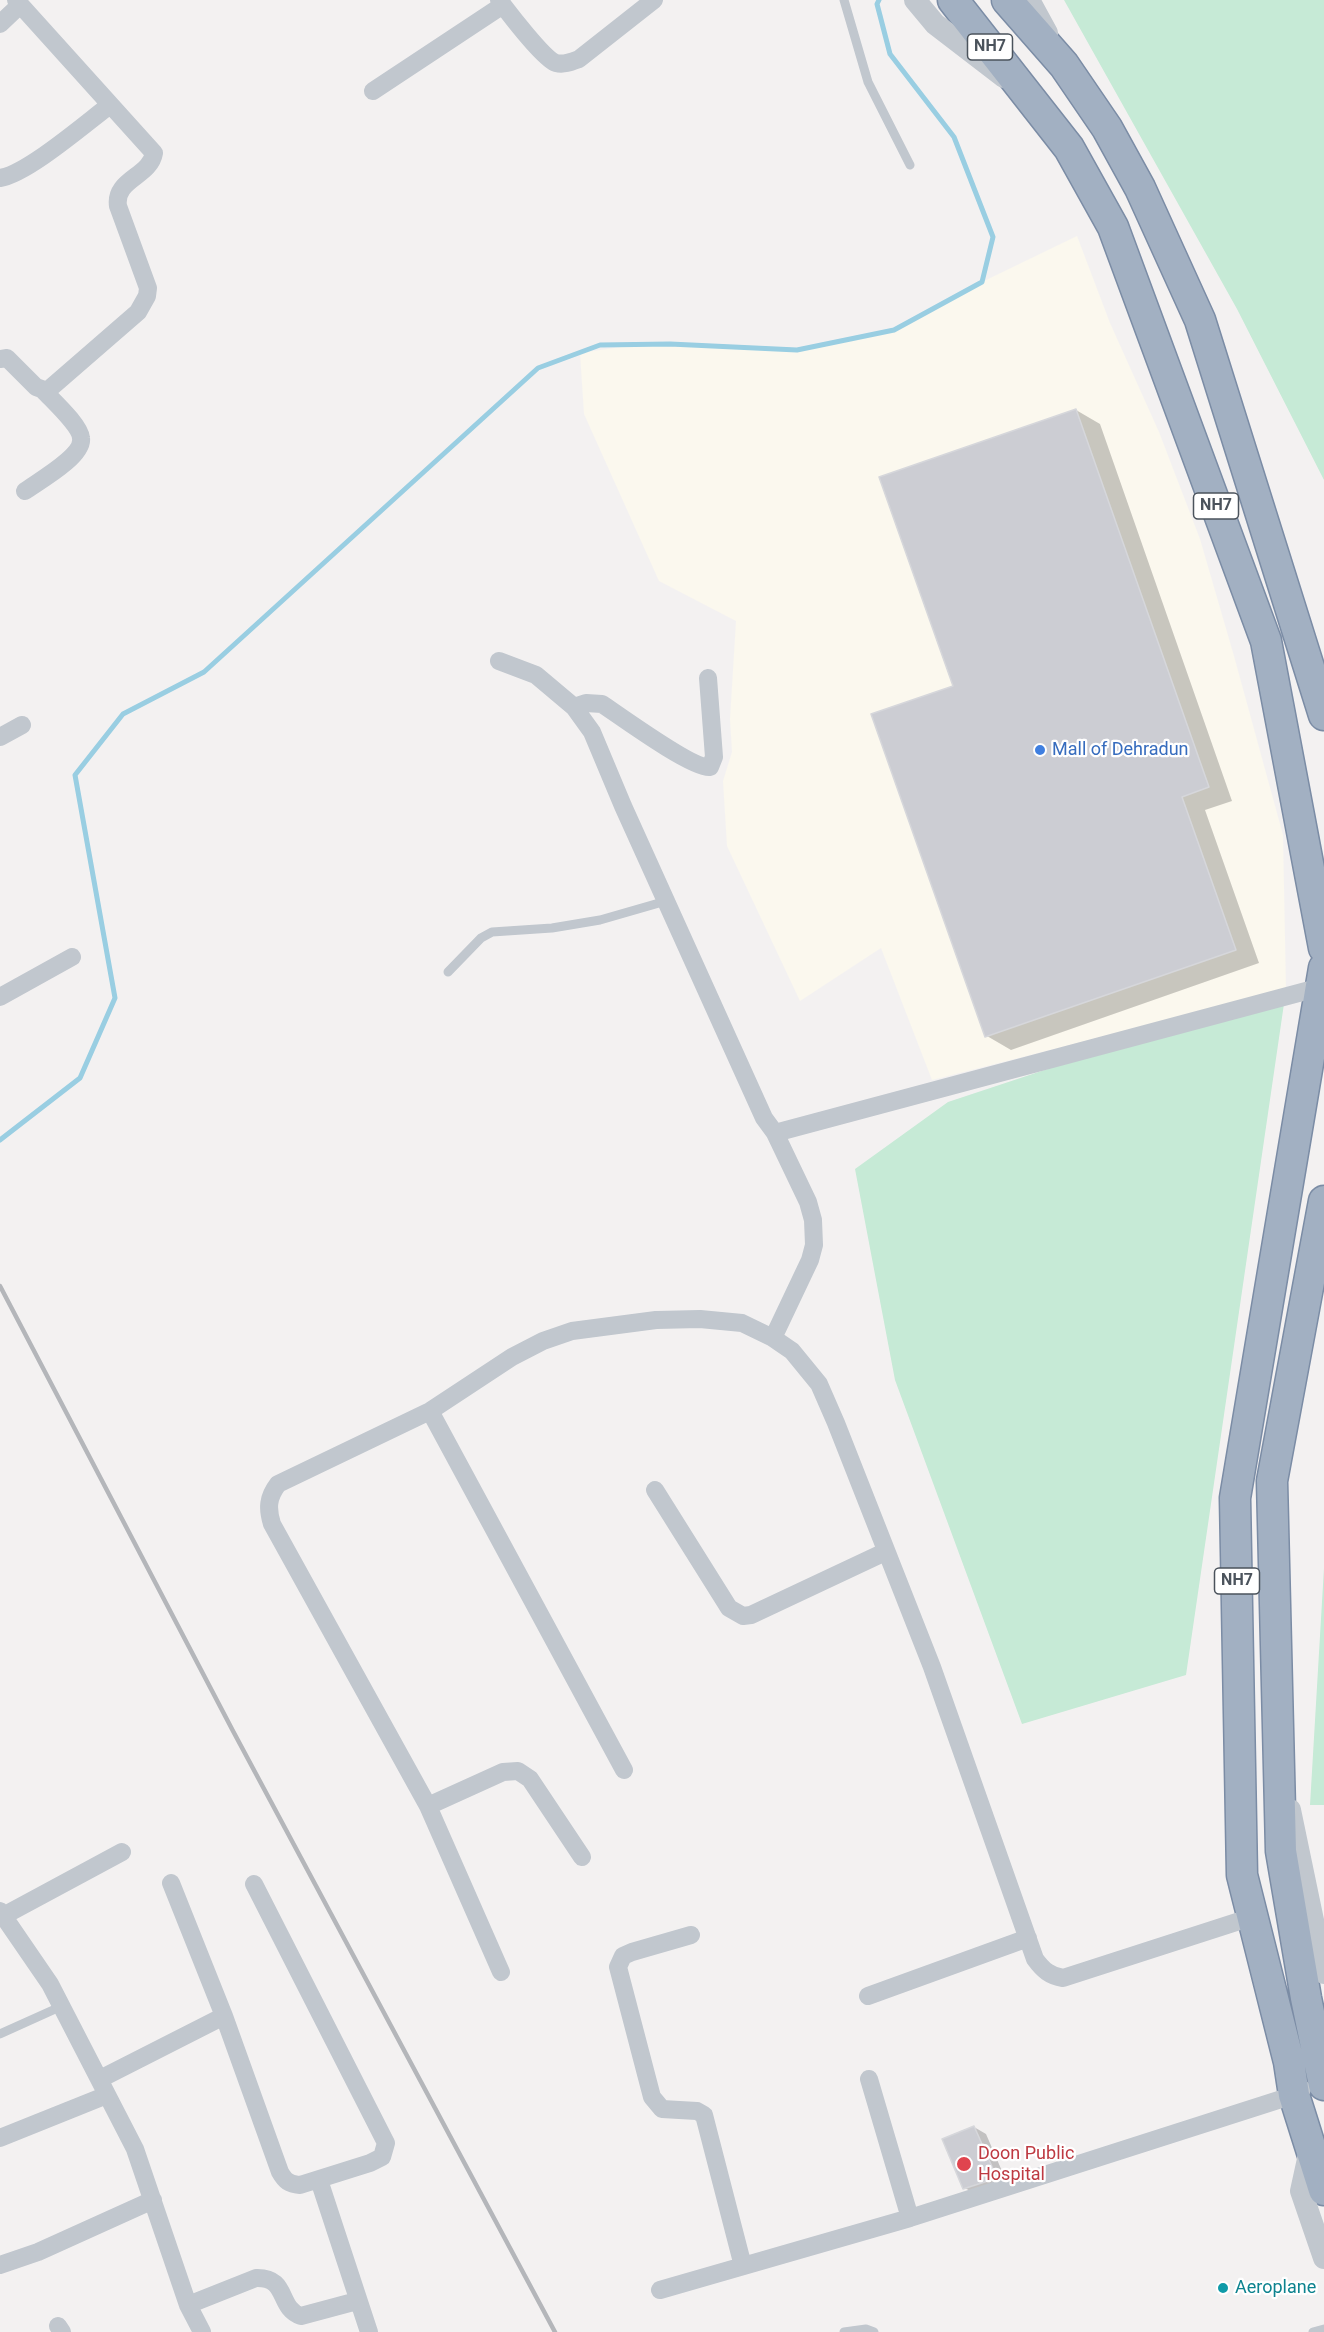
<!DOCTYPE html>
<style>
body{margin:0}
canvas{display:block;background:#f3f1f1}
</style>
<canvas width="1324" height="2332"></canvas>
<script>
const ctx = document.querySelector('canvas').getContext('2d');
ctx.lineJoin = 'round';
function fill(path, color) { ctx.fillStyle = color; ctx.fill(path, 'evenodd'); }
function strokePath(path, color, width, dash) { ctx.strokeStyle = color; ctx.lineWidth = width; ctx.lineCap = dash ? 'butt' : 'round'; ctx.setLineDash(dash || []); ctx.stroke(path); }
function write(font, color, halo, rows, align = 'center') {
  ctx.font = font + ' Roboto,sans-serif'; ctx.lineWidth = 4.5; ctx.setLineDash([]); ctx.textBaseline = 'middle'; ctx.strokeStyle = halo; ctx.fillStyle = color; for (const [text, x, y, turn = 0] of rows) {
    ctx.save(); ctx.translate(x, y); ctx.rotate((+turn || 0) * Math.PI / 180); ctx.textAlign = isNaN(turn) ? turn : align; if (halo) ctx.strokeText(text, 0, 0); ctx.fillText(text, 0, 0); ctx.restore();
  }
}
fill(new Path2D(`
 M 1077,236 L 1110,323 L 1159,432 L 1200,539 L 1234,656 L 1283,835 L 1286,990 L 932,1080 L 881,948 L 800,1001 L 727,846 L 723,781 L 732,752 L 730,719 L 736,621 L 659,581 L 584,414 L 580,353 L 634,345 L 797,350 L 894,330 L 982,282 Z`), '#fbf8ee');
fill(new Path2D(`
 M 1064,0 L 1324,0 L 1324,480 L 1237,309 Z
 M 1286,990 L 1186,1675 L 1022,1724 L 895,1380 L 855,1169 L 948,1102 Z
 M 1324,1568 L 1324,1805 L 1310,1805 Z`), '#c6ead6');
fill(new Path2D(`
 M 1076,410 L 1100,424 L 1232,801 L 1205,810 L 1259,963 L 1011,1050 L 987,1036 L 955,687 Z
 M 974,2127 L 986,2134 L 1008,2185 L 977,2195 L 965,2188 Z`), '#0003');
strokePath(new Path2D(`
 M 0,1140 L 80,1078 L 115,998 L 75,775 L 123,714 L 204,672 L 538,368 L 600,345 L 670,344 L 797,350 L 894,330 L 982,282 L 993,237 L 954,137 L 890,54 L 877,4 L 879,0`), '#99cee2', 5);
const building = new Path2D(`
 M 1076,409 L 1209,787 L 1182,797 L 1236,950 L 985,1037 L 871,714 L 953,686 L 879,477 Z
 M 974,2126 L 997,2178 L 963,2189 L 942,2139 Z`);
fill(building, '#cccdd3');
strokePath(building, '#d6d7db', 1.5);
const trunk = new Path2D(`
 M 953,0 L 1069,148 L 1113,227 L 1266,641 L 1324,948
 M 1007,0 L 1064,65 L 1107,128 L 1140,188 L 1200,320 L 1324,715
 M 1324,968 L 1235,1498 L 1242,1875 L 1289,2062 L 1294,2095 L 1324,2190
 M 1324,1201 L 1272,1481 L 1281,1851 L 1306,1998 L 1324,2085`);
strokePath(trunk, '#7b8ca5', 33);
strokePath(new Path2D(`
 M 844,0 L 868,82 L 910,165
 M 448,972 L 481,938 L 492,932 L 552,928 L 600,920 L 666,901
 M 0,2034 L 62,2006
 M 844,2332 L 866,2329 L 874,2332
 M 1313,2332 L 1324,2329`), '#c1c7ce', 9);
strokePath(new Path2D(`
 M 499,0 C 508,12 544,59 556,63 C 564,65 571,62 579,59 L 654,0
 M 0,24 L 20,5
 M 373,91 L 503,5
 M 0,178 C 27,174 86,123 110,105
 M 0,359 L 7,358 L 36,387 L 47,391 L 138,312 L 147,296 L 148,288 L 118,206 C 114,179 150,177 154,153 L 16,0
 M 25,491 C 39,481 84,456 81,438 C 80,425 52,400 43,390
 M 499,661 L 536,675 L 574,707 L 592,732 L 623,806 L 764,1118 L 775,1133 L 1321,987
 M 574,707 L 586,703 L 602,704 C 620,716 694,770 710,767 L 714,757 L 708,678
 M 0,737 L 22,725
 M 0,997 L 72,957
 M 773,1338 L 810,1260 L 814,1245 L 813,1220 L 808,1202 L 775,1133
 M 430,1411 L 624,1770
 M 655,1490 L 729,1608 L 743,1616 L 751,1615 L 885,1552
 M 428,1806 L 503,1772 L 518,1771 L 530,1779 L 582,1857
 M 0,1911 L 50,1984 L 135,2149 L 188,2305 L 202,2332
 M 3,1916 L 122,1852
 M 691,1935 L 632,1952 L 623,1956 L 618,1967 L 652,2097 L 662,2109 L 697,2111 L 704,2115 L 743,2266
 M 501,1972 L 428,1806 L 272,1524 C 267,1508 268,1497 278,1484 L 430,1411 L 512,1357 L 543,1341 L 572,1331 L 656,1320 L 700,1319 L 742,1323 L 773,1338 L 792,1351 L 819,1384 L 836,1423 L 932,1667 L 1035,1959 C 1043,1970 1050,1976 1063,1978 L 1252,1917
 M 868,1996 L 1028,1938
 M 224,2016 L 280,2172 C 285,2181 289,2184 300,2185 L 370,2163 L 382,2157 L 386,2143 L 254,1884
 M 100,2079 L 224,2016 L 171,1883
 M 869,2079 L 910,2218
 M 0,2138 L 107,2095
 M 319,2180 L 369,2332
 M 0,2265 L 38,2252 L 153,2200
 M 660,2290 L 910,2218 L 1294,2095 L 1302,2089
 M 188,2305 L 256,2278 C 289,2277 277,2308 301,2316 L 357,2301
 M 58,2326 L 62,2332`), '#c1c7ce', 18);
strokePath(new Path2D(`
 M 915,0 L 935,24 L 1004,77
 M 1029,0 L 1047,33
 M 1290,1810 L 1324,1973
 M 1310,2150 L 1301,2191 L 1324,2258`), '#c1c7ce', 22);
strokePath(trunk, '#a2b0c2', 30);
strokePath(new Path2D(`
 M 0,1286 L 233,1731 L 555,2332`), '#b4b6ba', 4.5);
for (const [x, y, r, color] of [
 [1040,750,6,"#3f7fe0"],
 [964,2164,8,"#e0444e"],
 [1223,2288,6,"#0f9aa8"]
]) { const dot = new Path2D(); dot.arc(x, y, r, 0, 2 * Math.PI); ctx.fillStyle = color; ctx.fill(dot); strokePath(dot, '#fff', 2); }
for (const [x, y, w] of [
 [990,47,45],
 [1216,506,45],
 [1237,1581,45]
]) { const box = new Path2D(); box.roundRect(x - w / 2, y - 13, w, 26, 4.5); ctx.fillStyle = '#fff'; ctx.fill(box); strokePath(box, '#4b535c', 1.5); }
write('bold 16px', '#4b535c', null, [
 ["NH7",990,47],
 ["NH7",1216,506],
 ["NH7",1237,1581]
]);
write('18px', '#366cbe', '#fff', [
 ["Mall of Dehradun",1052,750]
], 'left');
write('18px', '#be3a42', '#fff', [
 ["Doon Public",978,2154],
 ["Hospital",978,2175]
], 'left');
write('18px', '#0d838f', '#fff', [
 ["Aeroplane",1235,2288]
], 'left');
</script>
